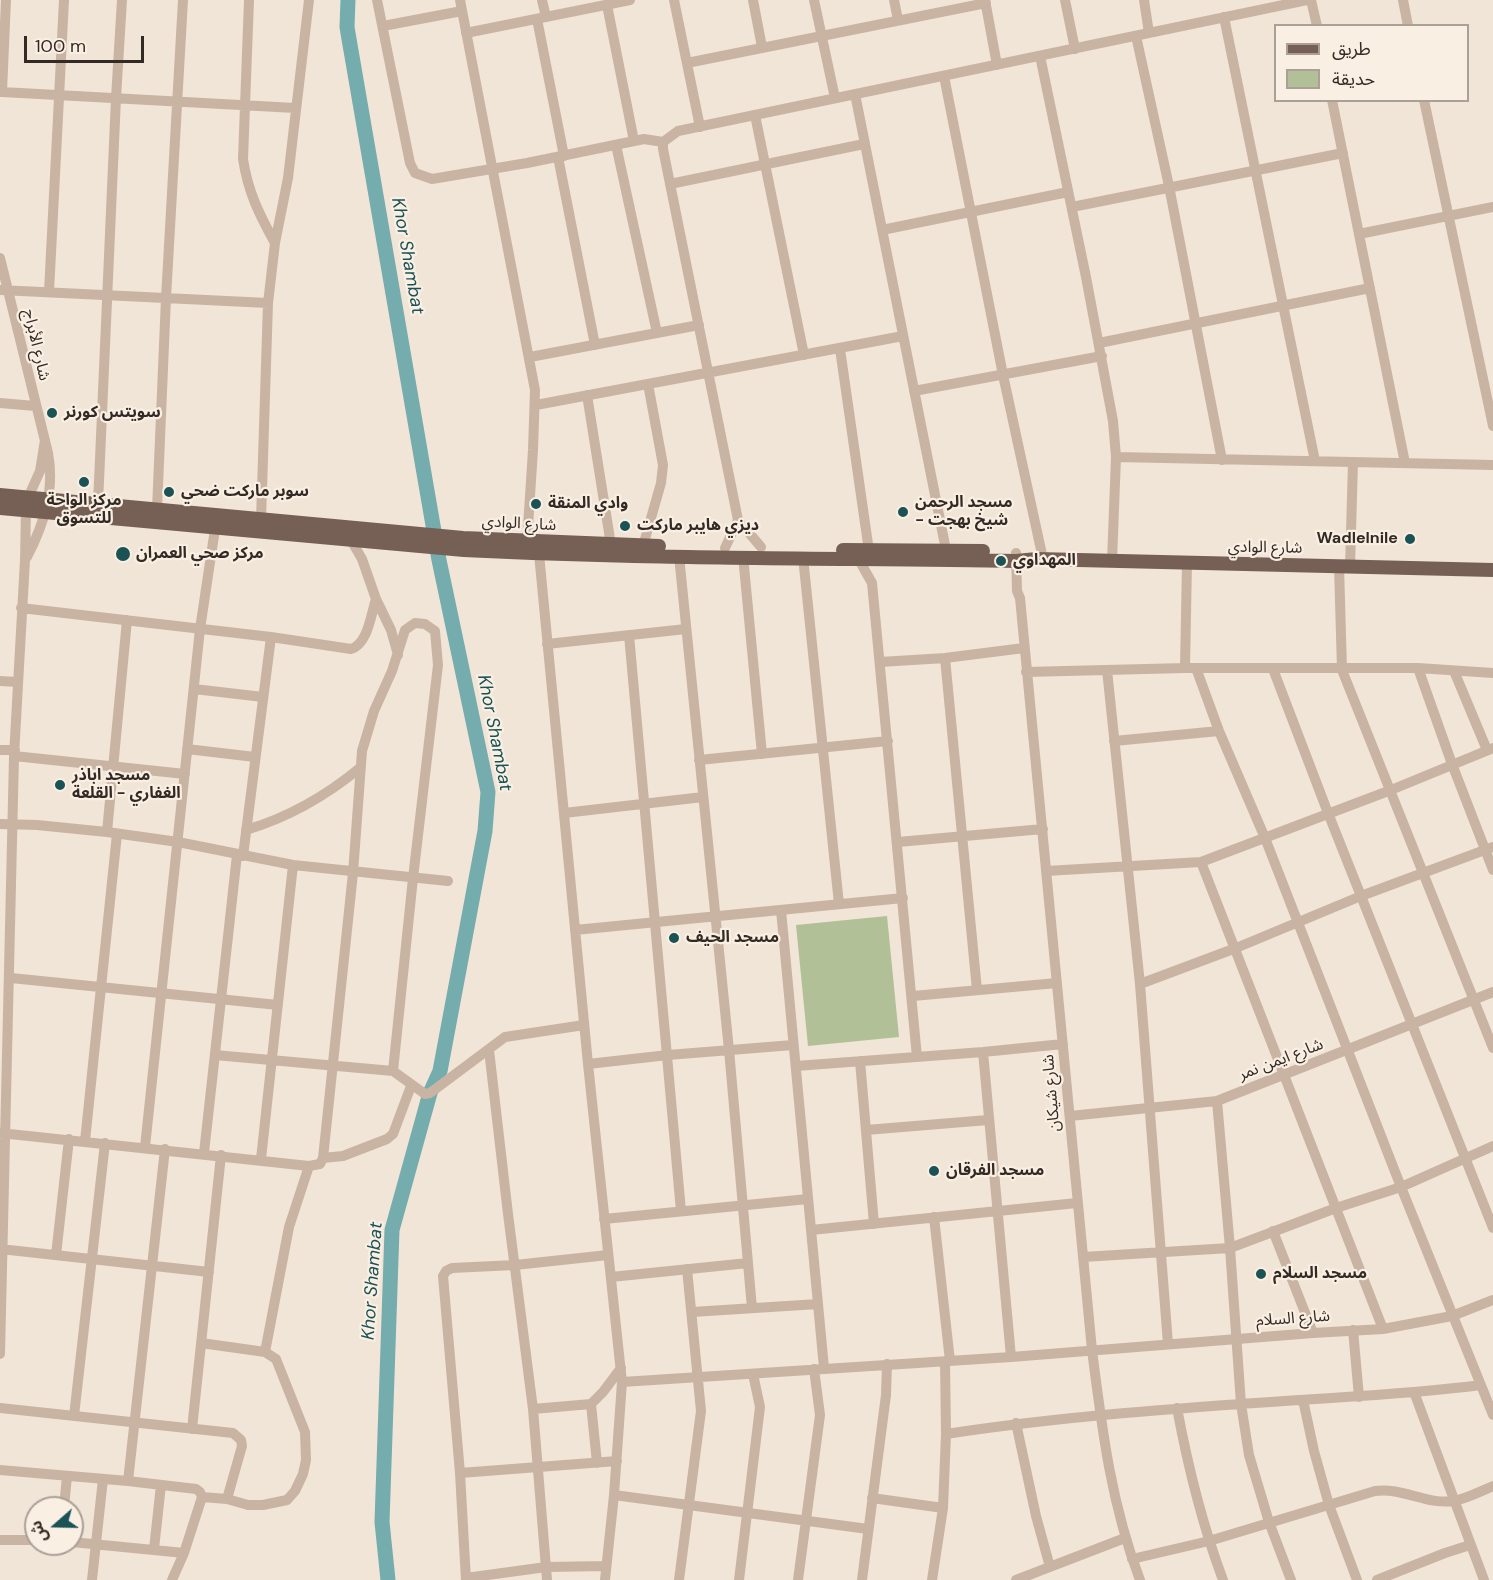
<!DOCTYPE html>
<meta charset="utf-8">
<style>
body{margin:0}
#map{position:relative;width:1493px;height:1580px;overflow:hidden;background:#f1e5d7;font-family:"DM Sans","Noto Sans Arabic",sans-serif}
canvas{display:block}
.legend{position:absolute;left:1274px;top:24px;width:195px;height:78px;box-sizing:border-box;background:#f9efe3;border:2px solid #aaa097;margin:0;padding:8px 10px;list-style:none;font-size:18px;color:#342a25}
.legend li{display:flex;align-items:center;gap:12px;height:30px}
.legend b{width:30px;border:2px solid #aaa097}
.north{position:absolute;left:24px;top:1496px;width:60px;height:60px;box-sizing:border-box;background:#f9efe3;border:2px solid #aaa097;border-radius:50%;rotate:250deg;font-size:16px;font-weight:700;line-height:24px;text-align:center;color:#342a25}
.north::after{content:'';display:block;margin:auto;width:21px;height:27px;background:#1a5256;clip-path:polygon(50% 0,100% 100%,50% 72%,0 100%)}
.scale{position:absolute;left:24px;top:36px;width:120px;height:27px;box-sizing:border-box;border:3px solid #342a25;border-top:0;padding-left:8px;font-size:18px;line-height:21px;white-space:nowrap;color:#342a25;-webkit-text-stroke:4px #f9efe3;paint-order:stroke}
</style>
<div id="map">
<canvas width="1493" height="1580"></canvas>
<ul class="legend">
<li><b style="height:8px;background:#766056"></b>طريق</li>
<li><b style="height:16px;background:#b2c097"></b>حديقة</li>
</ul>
<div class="north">ش</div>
<div class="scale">100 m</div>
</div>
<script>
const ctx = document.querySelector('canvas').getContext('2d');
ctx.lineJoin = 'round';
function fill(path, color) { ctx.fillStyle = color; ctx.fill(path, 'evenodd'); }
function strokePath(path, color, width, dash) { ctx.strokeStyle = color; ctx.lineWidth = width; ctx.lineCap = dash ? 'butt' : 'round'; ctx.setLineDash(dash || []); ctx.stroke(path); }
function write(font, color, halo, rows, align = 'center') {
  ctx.font = font + ' "DM Sans","Noto Sans Arabic",sans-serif'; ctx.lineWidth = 4.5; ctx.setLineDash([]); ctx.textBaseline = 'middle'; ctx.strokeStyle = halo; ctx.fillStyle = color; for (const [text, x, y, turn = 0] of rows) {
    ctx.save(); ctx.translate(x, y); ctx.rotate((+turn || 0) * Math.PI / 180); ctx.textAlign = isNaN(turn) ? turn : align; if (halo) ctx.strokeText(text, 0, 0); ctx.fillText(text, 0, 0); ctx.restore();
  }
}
fill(new Path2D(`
 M 887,916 L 899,1037 L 808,1046 L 796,925 Z`), '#b2c097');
strokePath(new Path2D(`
 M 348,0 L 347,27 L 349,39 L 439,560 L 488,792 L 485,831 L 440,1071 L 430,1093 L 392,1230 L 382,1522 L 388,1580`), '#75acae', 15);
strokePath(new Path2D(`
 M 249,0 L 243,159 C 248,192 259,214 275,243
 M 377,0 L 410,163 L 415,173 L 432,179 L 527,163 L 644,139 L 663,142
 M 460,0 L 535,390 L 533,450 L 527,542
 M 542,0 L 546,17
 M 674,0 L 700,127
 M 753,0 L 762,47
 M 814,0 L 835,98
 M 894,0 L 898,20
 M 985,0 L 997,65
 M 1065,0 L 1075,49
 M 1144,0 L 1149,33
 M 1311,0 L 1317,26
 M 1403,0 L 1408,26
 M 607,5 L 634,141
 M 1224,17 L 1315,461
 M 537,19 L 564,156
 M 383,26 L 462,11
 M 466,33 L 630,0
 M 1136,36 L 1169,186 L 1222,460
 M 1040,56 L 1086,277 L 1113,421 L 1116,457 L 1112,561
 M 687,63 L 986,3
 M 944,76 L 1003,375 L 1043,559
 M 0,92 L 2,92 L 6,0
 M 2,92 L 295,108
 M 855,94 L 946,550
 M 1332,100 L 1405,463
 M 1424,100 L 1493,426
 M 755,115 L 804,355
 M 616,145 L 657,333
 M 558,157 L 595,345
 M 670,184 L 864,144
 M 1072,207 L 1343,153
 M 882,230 L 1068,192
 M 1359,234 L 1493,207
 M 0,258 L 48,453 C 55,490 44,524 27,557
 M 0,290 L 268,303
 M 49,292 L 64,0
 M 1099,343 L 1370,288
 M 840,349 L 869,551
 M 530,357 L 699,325
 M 914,391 L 1102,356
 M 587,395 L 611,545
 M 0,403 L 35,406
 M 536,405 L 903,336
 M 1116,457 L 1493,465
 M 98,504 L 116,98 L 122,0
 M 157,509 L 166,298 L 183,0
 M 261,520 L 268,303 L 275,243 L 288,178 L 309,0
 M 351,540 L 362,559 L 376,599 L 391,630 L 398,655
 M 643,546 L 661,483 L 663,465 L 648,384
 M 761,547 L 738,520 L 663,149 L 663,142 L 678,131 L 1307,0
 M 725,548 L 738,520
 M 1016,553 L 1017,591 L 1020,598 L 1092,1350 C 1102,1429 1111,1504 1140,1580
 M 539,554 L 588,1064 L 622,1382 L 614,1495 L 605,1580
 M 859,554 L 859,560 L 872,583 L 917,1057
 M 679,556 L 729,1050 L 752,1308
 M 743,556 L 762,754
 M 803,557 L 839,904
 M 1339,566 L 1342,670 L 1493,1048
 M 1350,567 L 1353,462
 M 21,608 L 271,637 L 351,649 C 368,644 371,614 376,599
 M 629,635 L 681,1211
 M 547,644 L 686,629
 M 945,658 L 977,990
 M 880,662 L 945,658 L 1024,648
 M 1185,668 L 1187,563
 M 1196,668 L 1219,731 L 1265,838 L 1401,1187 L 1493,1415
 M 1418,668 L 1452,764 L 1493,870
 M 1273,669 L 1328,813 L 1493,1228
 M 1107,670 L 1140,984 L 1168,1344
 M 1454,671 L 1487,750
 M 1026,672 L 1185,668 L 1418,668 L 1493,673
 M 0,681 L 18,682
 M 194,689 L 263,697
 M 1114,741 L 1219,731
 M 187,749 L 255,757
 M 0,750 L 15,750
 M 14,756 L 185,774
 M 699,760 L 888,741
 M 564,813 L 703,797
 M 0,824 L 37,825 L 107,832 L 178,842 L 293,865 L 448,881
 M 246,830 C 290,817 326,796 361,767
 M 107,832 L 127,620
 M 898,842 L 1043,829
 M 243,856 L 271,637
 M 1201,862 L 1383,1329
 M 1046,871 L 1201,862 L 1391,790 L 1493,748
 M 781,910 L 824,1368
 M 575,930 L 903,898
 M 11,978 L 278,1005
 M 1140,984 L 1236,948 L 1361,896 L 1493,847
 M 913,996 L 1057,983
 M 489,1050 L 508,1214 L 533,1409 L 547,1580
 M 983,1052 L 1011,1357
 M 215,1055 L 393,1071 L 425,1094 L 430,1093 L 505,1037 L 584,1025
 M 860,1061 L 874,1224
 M 588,1064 L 668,1055 L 793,1045
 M 796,1066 L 983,1052 L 1063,1044
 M 1217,1101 L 1230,1248 L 1241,1404 L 1249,1455 L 1269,1522 L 1291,1580
 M 1070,1116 L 1217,1101 L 1493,992
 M 866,1130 L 988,1120
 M 0,1133 L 309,1166 L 320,1164 L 323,1158 L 353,873 L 362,751 L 374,711 L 392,671 L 405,630 L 415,623 L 425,624 L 435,631 L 438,665 L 413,878 L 393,1071
 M 85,1141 L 117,834
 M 145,1147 L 200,629 L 215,529
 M 204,1153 L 237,855
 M 323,1158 L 343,1156 L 387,1139 L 393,1134 L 411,1086
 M 261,1159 L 293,865
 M 934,1217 L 950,1361
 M 604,1219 L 808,1199
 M 811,1230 L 1077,1203
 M 1273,1231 L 1313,1333
 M 0,1249 L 209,1272
 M 56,1255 L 69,1139
 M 1083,1257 L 1230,1248 L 1336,1208 L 1401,1187 L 1493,1146
 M 611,1277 L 748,1263
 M 692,1312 L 818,1304
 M 1353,1330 L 1359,1397
 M 201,1343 L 265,1352 L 276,1359 L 305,1432 L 306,1460 L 303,1474 L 295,1491 L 287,1500 L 263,1505 L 248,1505 L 227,1499 L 202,1497
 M 265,1352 L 289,1227 L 309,1166
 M 0,1354 L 14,756 L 25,560 L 26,509 L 31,491 L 40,471 L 45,440
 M 622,1382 L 1011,1357 L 1313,1333 L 1383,1329 L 1452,1316 L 1493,1300
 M 1414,1392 L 1484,1580
 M 1303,1400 L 1314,1451 L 1329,1505 L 1357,1580
 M 591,1404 L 597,1463
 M 0,1408 L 233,1433 L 241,1440 L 242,1446 L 227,1499
 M 1177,1408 C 1188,1467 1202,1524 1223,1580
 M 533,1409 L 591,1404 L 603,1392 L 621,1368
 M 74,1416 L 105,1143
 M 1016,1423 L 1036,1516 L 1050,1567
 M 192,1429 L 221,1155
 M 946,1434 C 1063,1416 1181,1408 1299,1400 C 1360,1396 1420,1393 1481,1385
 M 0,1470 L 128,1481 L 196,1489 L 200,1492 L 202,1497
 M 460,1473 L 617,1461
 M 128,1481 L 165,1149
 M 614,1495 L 868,1529
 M 872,1498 L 943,1508
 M 64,1508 L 67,1476
 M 0,1540 L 36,1540
 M 72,1542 L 184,1553
 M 154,1549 L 161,1485
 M 1132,1559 L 1209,1541 L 1375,1491 C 1402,1487 1427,1505 1453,1501 C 1466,1499 1481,1491 1493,1486
 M 466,1578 L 546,1567 L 606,1566
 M 92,1580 L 103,1479
 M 172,1580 L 184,1553 L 202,1497
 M 466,1580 L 460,1473 L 443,1276 L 446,1271 L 452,1268 L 515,1265 L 608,1255
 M 679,1580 L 701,1411 L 687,1269
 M 739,1580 L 760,1407 L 753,1374
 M 798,1580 L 820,1415 L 814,1369
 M 862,1580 L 886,1395 L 887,1364
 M 932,1580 L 943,1508 L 946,1434 L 945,1361
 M 1016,1580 L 1125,1538
 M 1377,1580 L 1445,1553 L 1470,1545`), '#c9b4a3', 10);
strokePath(new Path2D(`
 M 0,495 L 463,538 L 659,546
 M 0,508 L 464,550 C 647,559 832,558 1016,561 L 1037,559 L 1493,570
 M 843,550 L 983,551`), '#766056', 14);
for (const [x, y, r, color] of [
 [52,413,6,"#1a5256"],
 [84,482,6,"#1a5256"],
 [169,492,6,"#1a5256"],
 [536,504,6,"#1a5256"],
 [903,512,6,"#1a5256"],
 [625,526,6,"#1a5256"],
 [1410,539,6,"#1a5256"],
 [123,554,8,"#1a5256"],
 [1001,561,6,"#1a5256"],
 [60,785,6,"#1a5256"],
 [674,938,6,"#1a5256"],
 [934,1171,6,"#1a5256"],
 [1261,1274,6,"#1a5256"]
]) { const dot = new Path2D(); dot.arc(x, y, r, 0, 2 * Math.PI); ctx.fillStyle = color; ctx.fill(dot); strokePath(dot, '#f9efe3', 2); }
write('16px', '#342a25', '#f9efe3', [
 ["شارع الأبراج",36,345,77],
 ["شارع الوادي",519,524,3],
 ["شارع الوادي",1265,548,1],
 ["شارع ايمن نمر",1281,1060,-21],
 ["شارع شيكان",1052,1093,-95],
 ["شارع السلام",1293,1319,-4]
]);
write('bold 16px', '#342a25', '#f9efe3', [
 ["سويتس كورنر",64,413],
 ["سوبر ماركت ضحي",181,492],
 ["مركز الواحة",84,501,"center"],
 ["للتسوق",84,519,"center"],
 ["مسجد الرحمن",915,503],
 ["- شيخ بهجت",915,521],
 ["وادي المنقة",548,504],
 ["ديزي هايبر ماركت",637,526],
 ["Wadlelnile",1398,539,"right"],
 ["مركز صحي العمران",136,554],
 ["المهداوي",1013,561],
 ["مسجد اباذر",72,776],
 ["الغفاري - القلعة",72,794],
 ["مسجد الحيف",686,938],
 ["مسجد الفرقان",946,1171],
 ["مسجد السلام",1273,1274]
], 'left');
write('italic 18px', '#1a5256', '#f9efe3', [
 ["Khor Shambat",407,256,80],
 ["Khor Shambat",494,733,79],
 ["Khor Shambat",373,1281,-86]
]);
</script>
